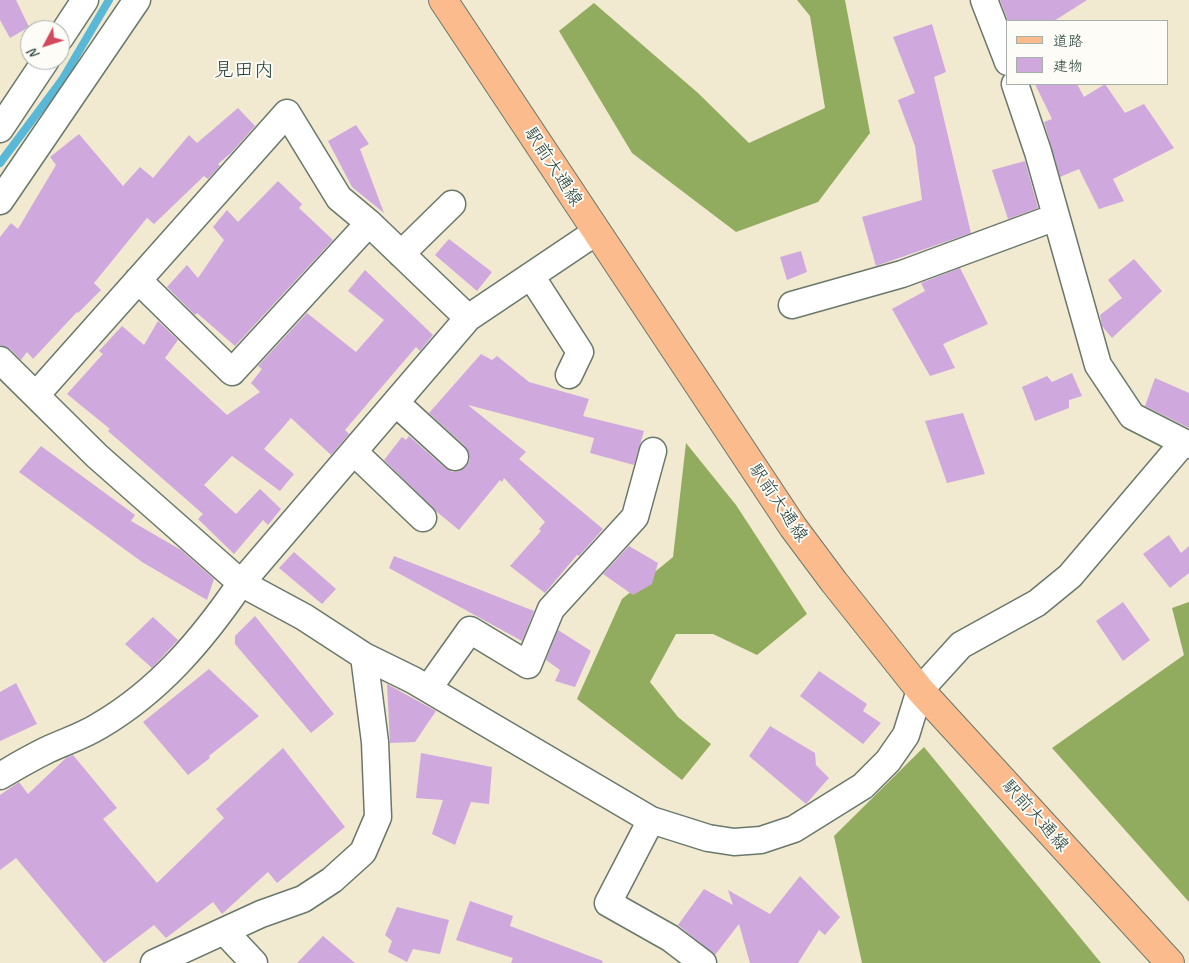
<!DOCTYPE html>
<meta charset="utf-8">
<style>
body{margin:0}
#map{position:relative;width:1189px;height:963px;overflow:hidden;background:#f1e9d0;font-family:Caveat,"Klee One",sans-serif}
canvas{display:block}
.legend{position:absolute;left:1006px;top:20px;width:162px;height:65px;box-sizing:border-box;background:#fdfcf7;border:1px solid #a4b0a9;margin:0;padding:6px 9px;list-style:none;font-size:15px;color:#1f3d34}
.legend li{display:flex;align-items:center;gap:10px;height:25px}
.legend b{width:25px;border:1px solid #a4b0a9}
.north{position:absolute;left:20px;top:20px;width:50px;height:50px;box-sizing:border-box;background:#fdfcf7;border:1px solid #a4b0a9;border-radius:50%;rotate:230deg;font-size:14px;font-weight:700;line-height:20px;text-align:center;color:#1f3d34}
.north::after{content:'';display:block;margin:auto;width:18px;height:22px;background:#d1495b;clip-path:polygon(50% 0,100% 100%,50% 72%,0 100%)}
</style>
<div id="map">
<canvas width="1189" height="963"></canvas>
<ul class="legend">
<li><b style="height:6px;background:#fbbb8c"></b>道路</li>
<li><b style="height:14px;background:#cfa9dd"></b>建物</li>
</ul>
<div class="north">N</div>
</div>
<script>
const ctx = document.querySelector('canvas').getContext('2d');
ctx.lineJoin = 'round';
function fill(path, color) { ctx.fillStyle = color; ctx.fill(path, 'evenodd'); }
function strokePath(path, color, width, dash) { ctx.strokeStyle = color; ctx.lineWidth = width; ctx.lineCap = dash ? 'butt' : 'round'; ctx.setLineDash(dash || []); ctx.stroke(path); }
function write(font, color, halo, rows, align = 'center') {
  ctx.font = font + ' Caveat,"Klee One",sans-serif'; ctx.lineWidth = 4; ctx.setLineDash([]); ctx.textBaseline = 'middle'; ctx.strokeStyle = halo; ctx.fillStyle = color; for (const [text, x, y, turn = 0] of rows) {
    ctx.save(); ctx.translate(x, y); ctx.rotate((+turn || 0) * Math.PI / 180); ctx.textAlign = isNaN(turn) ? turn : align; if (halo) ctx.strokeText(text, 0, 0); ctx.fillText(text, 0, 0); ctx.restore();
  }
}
fill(new Path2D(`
 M 797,0 L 845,0 L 870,133 L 818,202 L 736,232 L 632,153 L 559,31 L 594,3 L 698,93 L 749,143 L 825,108 L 810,16 Z
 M 686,443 L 736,505 L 807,614 L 757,655 L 713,634 L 676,634 L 650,682 L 678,717 L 711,744 L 682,780 L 577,699 L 622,599 L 673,557 Z
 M 1189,602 L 1189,902 L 1052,748 L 1184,655 L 1172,608 Z
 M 924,747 L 1101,963 L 862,963 L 834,836 Z`), '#92ac5f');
strokePath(new Path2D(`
 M 0,163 L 62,80 L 109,0`), '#59b7d8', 8);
fill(new Path2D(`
 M 0,0 L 16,0 L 29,27 L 10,38 L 0,20 Z
 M 1000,0 L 1087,0 L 1054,21 L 1008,21 Z
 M 932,24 L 946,72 L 934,77 L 971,233 L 876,266 L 862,217 L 922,200 L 915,146 L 898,100 L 915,93 L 893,37 Z
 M 1035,84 L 1077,84 L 1084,97 L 1105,84 L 1125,113 L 1144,104 L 1174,148 L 1113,179 L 1124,201 L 1099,209 L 1079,169 L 1060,177 L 1044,122 L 1052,119 Z
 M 238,108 L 255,126 L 231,153 L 218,164 L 220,166 L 208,179 L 204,176 L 154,224 L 147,218 L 94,283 L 101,290 L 78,313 L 77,312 L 33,359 L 27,352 L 21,360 L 10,349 L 0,345 L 0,237 L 11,223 L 18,229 L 56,165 L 50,157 L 79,134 L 123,186 L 140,167 L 153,178 L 189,135 L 197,143 Z
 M 356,125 L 369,144 L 360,149 L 384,213 L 352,187 L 328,141 Z
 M 1025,161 L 1038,208 L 1008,219 L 992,170 Z
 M 278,181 L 302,204 L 299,208 L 333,240 L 235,346 L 197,313 L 195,315 L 167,287 L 187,265 L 198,278 L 224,240 L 213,227 L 227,210 L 238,222 Z
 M 449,239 L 492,272 L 477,291 L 435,255 Z
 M 801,251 L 807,272 L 787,280 L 780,257 Z
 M 1134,259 L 1162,291 L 1112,338 L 1102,326 L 1100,315 L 1122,298 L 1108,280 Z
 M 960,268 L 988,324 L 943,344 L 955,368 L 930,376 L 892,309 L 925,291 L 921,283 Z
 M 365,270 L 433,335 L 420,351 L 416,347 L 345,430 L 349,434 L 331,455 L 291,418 L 264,449 L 294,474 L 280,491 L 232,456 L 204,485 L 236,514 L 260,489 L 281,509 L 268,525 L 263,520 L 234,554 L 198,519 L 203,514 L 108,431 L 110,429 L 67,394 L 103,354 L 99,351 L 122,326 L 144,345 L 158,321 L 178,340 L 165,358 L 227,415 L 260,392 L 251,383 L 262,369 L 258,366 L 307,313 L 356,352 L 384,320 L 348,291 Z
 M 481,354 L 492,360 L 497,356 L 529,382 L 589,399 L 583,416 L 644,431 L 634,465 L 590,453 L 594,438 L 468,405 L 526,452 L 519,459 L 603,529 L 579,556 L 577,555 L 545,593 L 510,566 L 541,531 L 539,529 L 545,522 L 504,478 L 502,482 L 500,480 L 459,530 L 437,512 L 384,460 L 402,437 L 406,440 L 409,436 L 445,468 L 452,472 L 459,471 L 466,467 L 470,460 L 469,453 L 465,446 L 429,413 Z
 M 1072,373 L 1082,396 L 1069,400 L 1069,408 L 1035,421 L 1022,387 L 1047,376 L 1052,382 Z
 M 1155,378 L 1189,393 L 1189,428 L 1145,406 Z
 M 963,413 L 985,474 L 947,483 L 925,421 Z
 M 41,446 L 135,515 L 131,521 L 181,550 L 214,579 L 207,600 L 142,562 L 19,472 Z
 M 1169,535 L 1181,553 L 1189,546 L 1189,573 L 1170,588 L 1143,554 Z
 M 629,546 L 658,563 L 652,584 L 633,595 L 603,574 Z
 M 294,552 L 336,589 L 322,604 L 279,568 Z
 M 394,556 L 534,611 L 522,641 L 389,568 Z
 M 1123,602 L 1150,640 L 1123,661 L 1096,621 Z
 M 255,616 L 334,714 L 311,733 L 235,644 L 235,636 Z
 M 153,617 L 178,640 L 152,668 L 125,644 Z
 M 558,630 L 591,651 L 575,687 L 555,681 L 560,670 L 546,660 Z
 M 209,669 L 259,716 L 209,756 L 210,758 L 188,775 L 143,722 Z
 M 819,671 L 867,704 L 863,711 L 881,723 L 863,744 L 800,696 Z
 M 16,683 L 37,724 L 0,741 L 0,692 Z
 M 387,684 L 436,711 L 415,742 L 390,743 Z
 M 770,726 L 815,753 L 816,765 L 829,778 L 806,804 L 749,756 Z
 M 283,748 L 345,827 L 277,883 L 268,872 L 222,914 L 213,902 L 166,938 L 154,925 L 104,963 L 16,858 L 0,870 L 0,795 L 19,782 L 28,794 L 66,758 L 73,755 L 117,808 L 103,819 L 157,883 L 224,818 L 216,809 Z
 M 421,753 L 492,767 L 489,804 L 471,802 L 455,845 L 432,834 L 443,800 L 416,798 Z
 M 800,876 L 840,917 L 825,935 L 819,930 L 798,963 L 750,963 L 739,924 L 715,955 L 678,925 L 704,889 L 733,905 L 728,890 L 770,914 Z
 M 470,901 L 513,916 L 510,926 L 603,961 L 602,963 L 511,963 L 513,958 L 456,940 Z
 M 397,907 L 449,920 L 440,954 L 413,949 L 407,962 L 388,952 L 392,941 L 385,935 Z
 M 323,936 L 355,963 L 297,963 Z`), '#cfa9dd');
const minor = new Path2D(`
 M 984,0 L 1008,62
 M 60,38 L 85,0
 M 1015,84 L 1038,152 L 1098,365 L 1132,416 L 1189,445
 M 0,129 L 46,60
 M 0,201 L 137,0
 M 401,254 L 452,204
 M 531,276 L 580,352 L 569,375
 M 138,280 L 232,372 L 369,223
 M 792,305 L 902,274 L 1056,217
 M 0,360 L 97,456 L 241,583 L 304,617 L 364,656 L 413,680 L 651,820 L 708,838 L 734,842 L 761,840 L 794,829 L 863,786 L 888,761 L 906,735 L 920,690 L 961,645 L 1037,603 L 1070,576 L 1183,443
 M 36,395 L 287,113 L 339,198 L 369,223 L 468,318 L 596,232
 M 396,403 L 455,457
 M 354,452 L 423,518
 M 428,689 L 470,630 L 528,665 L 551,609 L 635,517 L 653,451
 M 0,776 C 15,767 31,758 47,750 C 64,742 83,736 99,726 C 159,691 202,640 241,583 L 468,318
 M 651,820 L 608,903 L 670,938 L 703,963
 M 224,931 L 254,963
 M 154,963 L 261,914 L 303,899 L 332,880 L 363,852 L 378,817 L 375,742 L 364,656`);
const major = new Path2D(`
 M 443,0 L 793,527 L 834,582 L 920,690 L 1170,963`);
strokePath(minor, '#68796b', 29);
strokePath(major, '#68796b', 30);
strokePath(minor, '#fff', 26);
strokePath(major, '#fbbb8c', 28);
write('18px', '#1f3d34', '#fdfcf7', [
 ["駅前大通線",553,167,57],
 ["駅前大通線",778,503,56],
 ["駅前大通線",1035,816,48]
]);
write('20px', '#1f3d34', '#fdfcf7', [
 ["見田内",244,71]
]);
</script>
